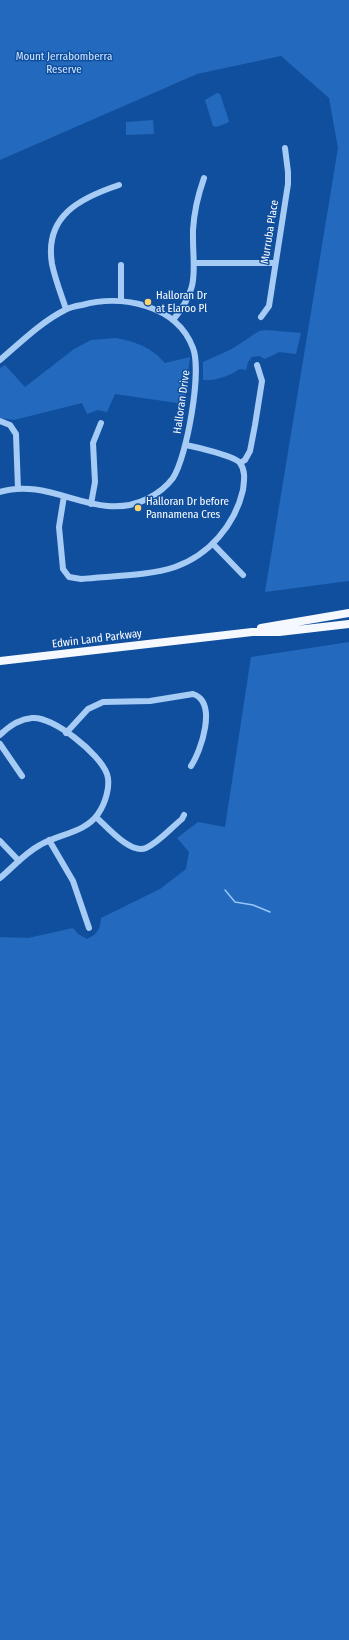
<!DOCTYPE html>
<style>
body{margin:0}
canvas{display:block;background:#104f9e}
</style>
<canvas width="349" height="1640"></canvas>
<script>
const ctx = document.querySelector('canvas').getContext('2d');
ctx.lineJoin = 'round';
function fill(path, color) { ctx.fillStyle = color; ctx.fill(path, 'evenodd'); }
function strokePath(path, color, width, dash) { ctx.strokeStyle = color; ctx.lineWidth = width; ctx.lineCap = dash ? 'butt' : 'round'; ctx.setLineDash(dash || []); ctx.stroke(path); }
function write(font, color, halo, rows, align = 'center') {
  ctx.font = font + ' "Fira Sans Condensed",sans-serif'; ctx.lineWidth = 3; ctx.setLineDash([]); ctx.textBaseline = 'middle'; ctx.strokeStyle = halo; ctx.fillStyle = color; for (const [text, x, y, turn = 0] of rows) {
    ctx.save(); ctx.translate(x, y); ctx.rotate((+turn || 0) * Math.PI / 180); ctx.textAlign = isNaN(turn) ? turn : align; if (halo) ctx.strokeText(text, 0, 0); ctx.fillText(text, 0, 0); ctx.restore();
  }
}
fill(new Path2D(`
 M 0,0 L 349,0 L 349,581 L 265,592 L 338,148 L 329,98 L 281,56 L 197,74 L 0,160 Z
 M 217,93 L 220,94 L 229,121 L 227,123 L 216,127 L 213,126 L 205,100 Z
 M 153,120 L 154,134 L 126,135 L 126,122 Z
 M 266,330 L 301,333 L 296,354 L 279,352 L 265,359 L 259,356 L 252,357 L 248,362 L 246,370 L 240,369 C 229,376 216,381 203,380 L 203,362 L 232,349 L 259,331 Z
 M 116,338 C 136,342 151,347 165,363 L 190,357 L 184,404 L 115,394 L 107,412 L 98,410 L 87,414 L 82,403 L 14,420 L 0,418 L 0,368 L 5,365 L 25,387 L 74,349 L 91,340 Z
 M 349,642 L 349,1640 L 0,1640 L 0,937 L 28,938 L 73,928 L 78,934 L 87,939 C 98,934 100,929 101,918 L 160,889 L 186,869 L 189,852 L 177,838 L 198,822 L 225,827 L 251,657 Z`), '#2369bd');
strokePath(new Path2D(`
 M 225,890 L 235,902 L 253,905 L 270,912`), '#98c6f8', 1.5);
strokePath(new Path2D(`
 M 195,263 L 275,263
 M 121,265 L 121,300
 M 66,309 C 61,294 55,279 52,264 C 44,216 80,198 119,185
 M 261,317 L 269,306 L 288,184 L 288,172 L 285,148
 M 173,320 C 202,285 192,270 193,230 C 194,212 198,195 204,178
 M 0,360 C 20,343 41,322 65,310 C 70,307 76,306 82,305 C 122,294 177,305 193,348 C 202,372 187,456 173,478 C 167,486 157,494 147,499 C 96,524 52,476 0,492
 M 0,421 L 10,425 L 16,434 L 18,489
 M 240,463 L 245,460 L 250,451 L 255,425 L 262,381 L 257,365
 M 64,496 L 59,527 L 63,569 L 69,577 L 81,579 C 109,576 149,576 175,567 C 209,555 235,525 243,490 C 244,481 246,471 240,463 C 235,456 196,447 186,445
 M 91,504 L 95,482 L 93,443 L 101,423
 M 213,544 L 243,575
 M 66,733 L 88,709 L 103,702 L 150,701 L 193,694 C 218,702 201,751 191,766
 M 0,735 C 8,727 20,719 32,718 C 53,716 100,754 107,774 C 111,786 105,804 98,814 C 85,833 58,834 40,845 C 25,853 13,867 0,878
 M 0,744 L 22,776
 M 96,817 C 107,827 131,855 146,848 C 159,842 171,828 182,819 L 184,815
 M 49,840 L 73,881 L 89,928
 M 0,841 L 19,861`), '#a6cbf5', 6);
strokePath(new Path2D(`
 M 261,628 L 349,613
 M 0,661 L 252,632 L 279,632 L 349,624`), '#f5f9ff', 8);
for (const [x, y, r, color] of [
 [148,302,4,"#ffd36b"],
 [138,508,4,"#ffd36b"]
]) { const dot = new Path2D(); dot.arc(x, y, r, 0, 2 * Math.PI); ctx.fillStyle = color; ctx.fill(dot); strokePath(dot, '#104f9e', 1.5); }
write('11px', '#cfe5fe', '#104f9e', [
 ["Mount Jerrabomberra",64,57],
 ["Reserve",64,70]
]);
write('11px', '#fff', '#104f9e', [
 ["Murruba Place",270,232,-81],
 ["Halloran Drive",182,402,-82],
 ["Edwin Land Parkway",97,639,-7]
]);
write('11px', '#fff', '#104f9e', [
 ["Halloran Dr",156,296],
 ["at Elaroo Pl",156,309],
 ["Halloran Dr before",146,502],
 ["Pannamena Cres",146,515]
], 'left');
</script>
